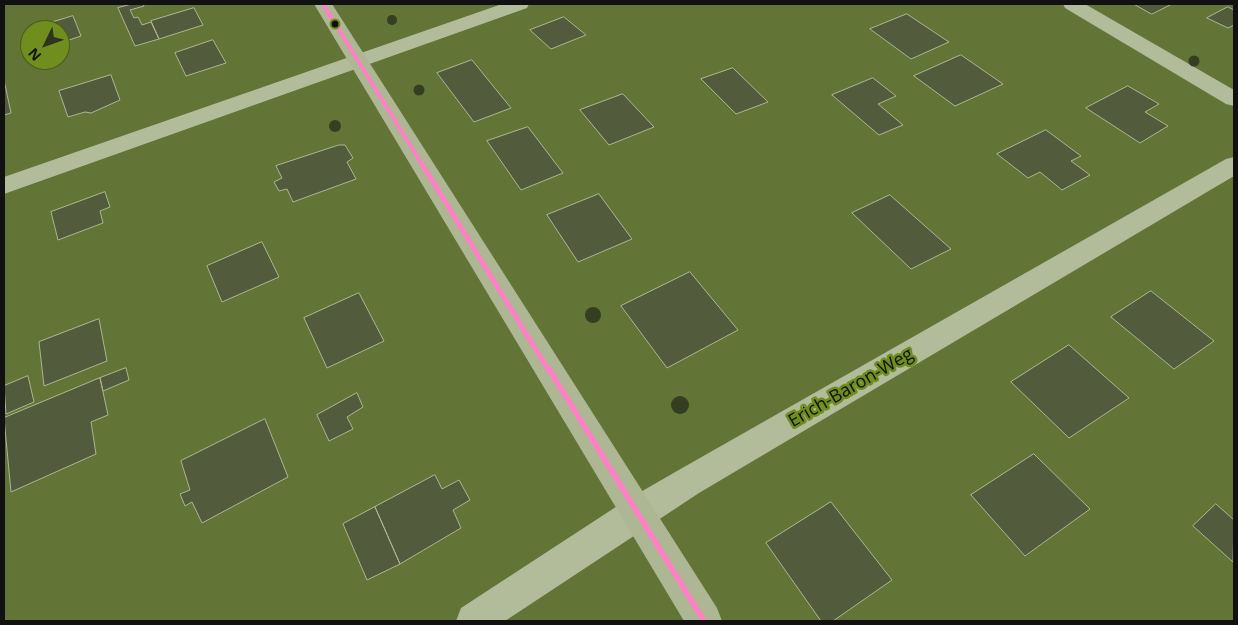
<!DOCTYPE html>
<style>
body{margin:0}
#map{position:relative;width:1238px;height:625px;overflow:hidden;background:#637437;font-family:"Open Sans",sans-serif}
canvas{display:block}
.frame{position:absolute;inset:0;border:5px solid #111;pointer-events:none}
.north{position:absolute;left:20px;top:20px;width:50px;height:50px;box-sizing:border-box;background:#6f8e1d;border:1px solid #495c18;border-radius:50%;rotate:228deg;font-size:14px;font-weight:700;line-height:20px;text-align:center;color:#111}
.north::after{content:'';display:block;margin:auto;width:18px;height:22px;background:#2e341e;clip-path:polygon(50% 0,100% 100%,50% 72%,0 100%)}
</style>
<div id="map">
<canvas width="1238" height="625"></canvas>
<div class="frame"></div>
<div class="north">N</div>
</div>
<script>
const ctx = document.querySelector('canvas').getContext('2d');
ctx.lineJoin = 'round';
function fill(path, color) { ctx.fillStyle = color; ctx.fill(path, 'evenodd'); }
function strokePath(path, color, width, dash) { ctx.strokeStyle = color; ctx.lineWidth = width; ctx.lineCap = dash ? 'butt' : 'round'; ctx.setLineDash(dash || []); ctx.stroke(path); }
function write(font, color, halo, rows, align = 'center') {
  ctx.font = font + ' "Open Sans",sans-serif'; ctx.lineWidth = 5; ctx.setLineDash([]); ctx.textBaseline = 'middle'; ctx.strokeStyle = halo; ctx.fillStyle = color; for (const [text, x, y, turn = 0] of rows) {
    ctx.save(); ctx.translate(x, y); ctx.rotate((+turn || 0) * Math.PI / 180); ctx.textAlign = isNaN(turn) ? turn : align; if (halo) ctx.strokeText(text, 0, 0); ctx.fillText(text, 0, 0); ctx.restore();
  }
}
const building = new Path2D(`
 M 132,4 L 143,4 L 144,6 L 130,10 L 134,18 L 138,17 L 142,25 L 151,22 L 159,39 L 135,46 L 118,8 Z
 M 1134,4 L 1172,4 L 1152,14 Z
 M 1228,7 L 1234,10 L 1234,25 L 1228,28 L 1207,18 Z
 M 194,8 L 203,25 L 159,39 L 151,21 Z
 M 907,14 L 949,42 L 911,59 L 870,29 Z
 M 73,16 L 81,36 L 60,43 L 60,30 L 38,30 L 37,27 Z
 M 564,17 L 586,35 L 551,49 L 530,30 Z
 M 213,40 L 226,63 L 186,76 L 175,53 Z
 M 961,55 L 1003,84 L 955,106 L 914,76 Z
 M 472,60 L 511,108 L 474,122 L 437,73 Z
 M 733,68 L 768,102 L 736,114 L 701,79 Z
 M 111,75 L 120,100 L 91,113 L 85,112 L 68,117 L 59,91 Z
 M 873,78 L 896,96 L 878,104 L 903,125 L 879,135 L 832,95 Z
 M 4,80 L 11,113 L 4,115 Z
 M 1128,86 L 1159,104 L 1145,112 L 1168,126 L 1140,143 L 1086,108 Z
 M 623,94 L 654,127 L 609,145 L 580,110 Z
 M 528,127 L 563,173 L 521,190 L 487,141 Z
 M 1046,130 L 1081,156 L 1071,161 L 1090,175 L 1062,190 L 1040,172 L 1028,178 L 997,154 Z
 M 339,145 L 345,145 L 353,158 L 347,162 L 356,179 L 293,202 L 287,189 L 279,191 L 274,182 L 282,178 L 276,166 Z
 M 105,192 L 110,207 L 100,211 L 103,223 L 58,240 L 51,212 Z
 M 599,194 L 632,239 L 578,262 L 547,215 Z
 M 890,195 L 951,249 L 911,269 L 852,213 Z
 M 262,242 L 279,277 L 222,302 L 207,266 Z
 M 690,272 L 738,330 L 667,368 L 621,306 Z
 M 1151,291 L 1214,341 L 1174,369 L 1111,317 Z
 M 359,293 L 384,341 L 327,368 L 304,318 Z
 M 99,319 L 107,361 L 44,386 L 39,342 Z
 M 1069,345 L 1129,398 L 1069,438 L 1011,382 Z
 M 126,368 L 129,380 L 103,391 L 100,378 Z
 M 28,376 L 34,402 L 6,414 L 4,386 Z
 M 100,378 L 108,415 L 91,422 L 96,454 L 11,492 L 4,418 Z
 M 357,393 L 363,407 L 347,417 L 353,429 L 329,441 L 317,415 Z
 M 265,419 L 288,477 L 202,523 L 192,502 L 185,506 L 180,494 L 190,490 L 181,461 Z
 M 1034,454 L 1090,509 L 1025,556 L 971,495 Z
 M 435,475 L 442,489 L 459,480 L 470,500 L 453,510 L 461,528 L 400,564 L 375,507 Z
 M 831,502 L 892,580 L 833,621 L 821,621 L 766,543 Z
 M 1216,504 L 1234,520 L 1233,562 L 1193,526 Z
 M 375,507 L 400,564 L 367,580 L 343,524 Z`);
fill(building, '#525b3b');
strokePath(building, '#acb693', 1);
fill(new Path2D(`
 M 502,4 L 529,4 L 527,8 L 4,194 L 4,177 Z
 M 1063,4 L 1085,4 L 1234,90 L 1234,106 L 1226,104 L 1065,8 Z
 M 1234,157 L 1234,176 L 699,493 L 505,621 L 456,621 L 461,608 L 625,501 L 677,471 L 1226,159 Z`), '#b3bc9a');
fill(new Path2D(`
 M 314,4 L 332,4 L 717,608 L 722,621 L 684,621 Z`), '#aeb794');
strokePath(new Path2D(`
 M 323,4 L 423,166`), '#ff80c5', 4);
strokePath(new Path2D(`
 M 422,164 L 549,371`), '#ff80c5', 5);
strokePath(new Path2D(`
 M 549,369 L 704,621`), '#ff80c5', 5.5);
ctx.fillStyle = '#363e22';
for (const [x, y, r] of [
 [392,20,5],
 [1194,61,5.5],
 [419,90,5.5],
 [335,126,6],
 [593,315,8],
 [680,405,9]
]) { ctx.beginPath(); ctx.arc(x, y, r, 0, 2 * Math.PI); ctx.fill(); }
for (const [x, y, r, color] of [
 [335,24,4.5,"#111"]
]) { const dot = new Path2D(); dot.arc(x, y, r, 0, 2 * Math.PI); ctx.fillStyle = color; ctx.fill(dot); strokePath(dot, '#6f8e1d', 2); }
write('18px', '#111', '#6f8e1d', [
 ["Erich-Baron-Weg",851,388,-30]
]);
</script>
